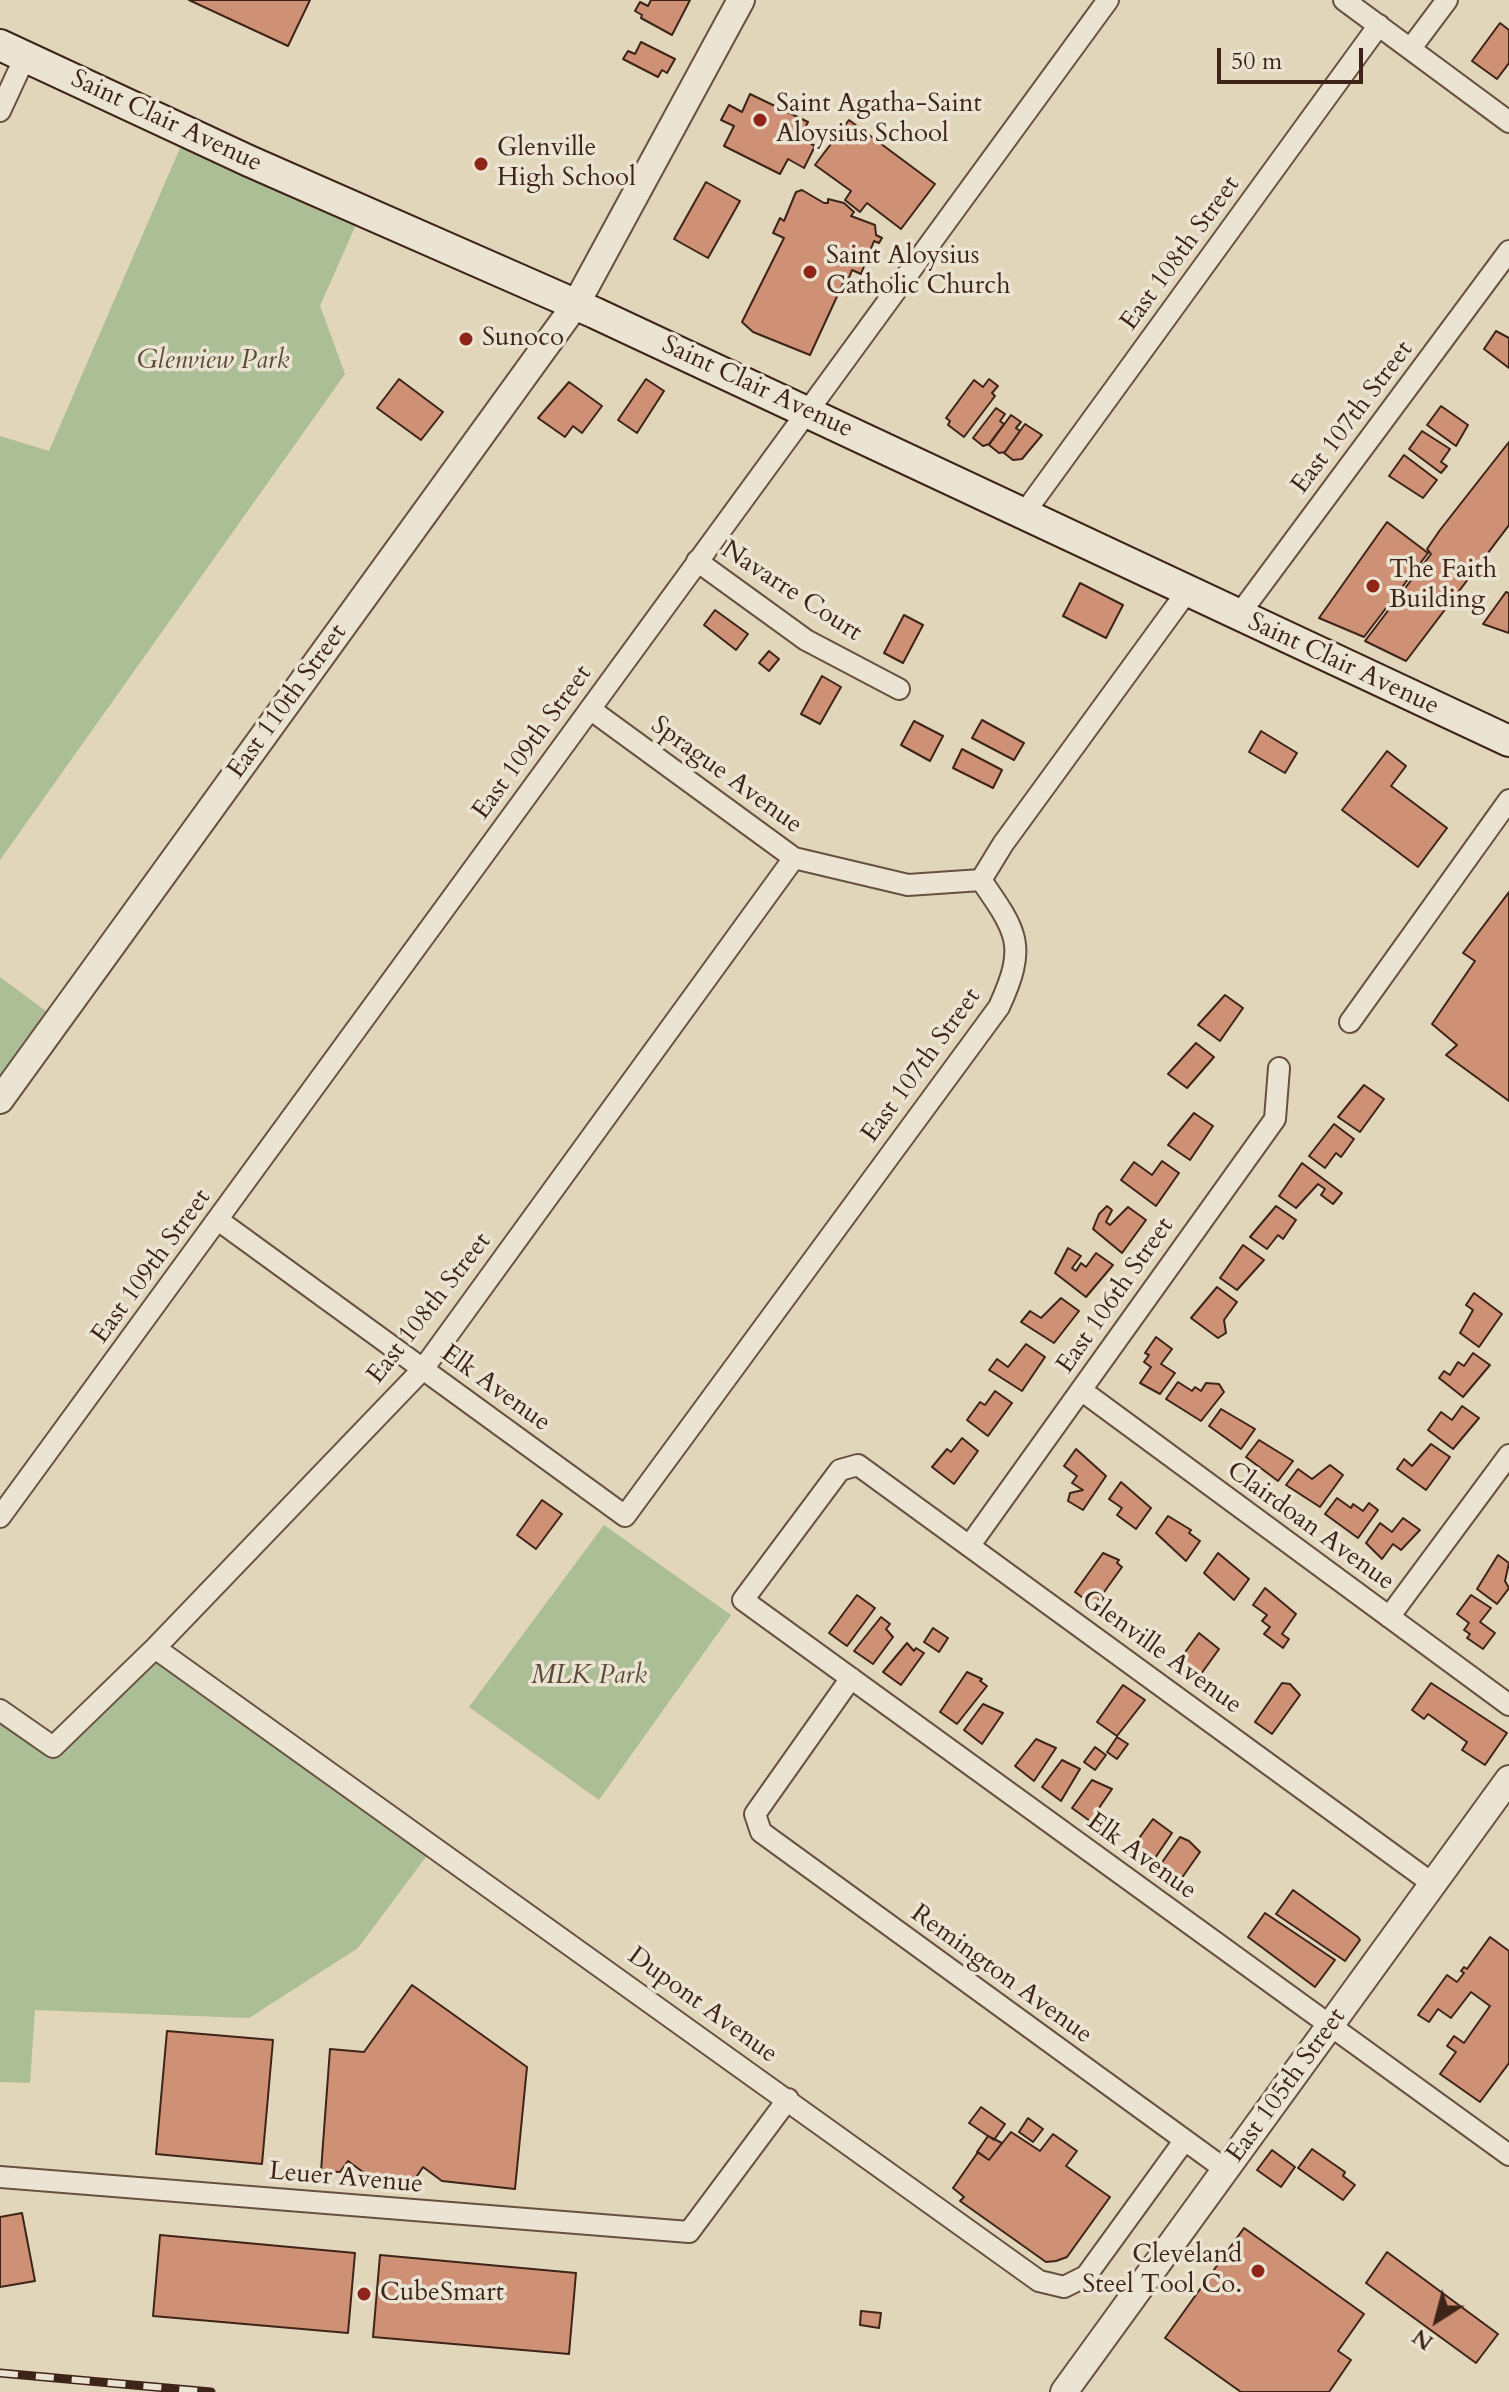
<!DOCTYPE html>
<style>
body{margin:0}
#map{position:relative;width:1509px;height:2392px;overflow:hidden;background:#e1d5ba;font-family:Cardo,serif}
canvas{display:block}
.north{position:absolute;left:1397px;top:2280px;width:80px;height:80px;-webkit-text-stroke:6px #ece4d2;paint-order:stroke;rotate:216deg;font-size:22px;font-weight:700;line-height:32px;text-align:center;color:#3e2418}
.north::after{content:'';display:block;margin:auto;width:28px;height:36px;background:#3e2418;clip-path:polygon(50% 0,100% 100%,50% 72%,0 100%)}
.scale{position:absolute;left:1217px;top:48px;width:146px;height:36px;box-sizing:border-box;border:4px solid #3e2418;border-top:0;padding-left:10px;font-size:24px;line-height:28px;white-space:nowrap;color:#3e2418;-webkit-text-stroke:6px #ece4d2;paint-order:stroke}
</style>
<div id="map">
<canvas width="1509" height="2392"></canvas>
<div class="north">N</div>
<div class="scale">50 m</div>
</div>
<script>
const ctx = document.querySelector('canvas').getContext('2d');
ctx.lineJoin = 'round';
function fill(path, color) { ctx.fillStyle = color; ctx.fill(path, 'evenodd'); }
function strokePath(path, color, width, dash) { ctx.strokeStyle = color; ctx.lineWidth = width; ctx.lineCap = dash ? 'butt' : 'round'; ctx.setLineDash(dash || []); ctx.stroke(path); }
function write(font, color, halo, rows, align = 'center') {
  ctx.font = font + ' Cardo,serif'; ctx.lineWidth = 7; ctx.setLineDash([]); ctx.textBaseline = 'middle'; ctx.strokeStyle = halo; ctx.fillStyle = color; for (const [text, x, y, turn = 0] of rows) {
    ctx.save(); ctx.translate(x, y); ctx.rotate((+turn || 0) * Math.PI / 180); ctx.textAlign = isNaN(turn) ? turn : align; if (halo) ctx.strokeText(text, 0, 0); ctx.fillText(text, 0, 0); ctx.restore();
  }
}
fill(new Path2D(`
 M 187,132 L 362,211 L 320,306 L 345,374 L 0,860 L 0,436 L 49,451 Z
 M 0,977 L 58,1020 L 0,1100 Z
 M 604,1525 L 731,1615 L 599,1800 L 469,1707 Z
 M 155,1648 L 434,1846 L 358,1948 L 249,2018 L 35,2010 L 30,2083 L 0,2082 L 0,1710 L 55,1747 Z`), '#acbe95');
const building = new Path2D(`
 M 189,0 L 310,0 L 288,46 Z
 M 651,0 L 690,0 L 672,35 L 641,18 L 642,15 L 635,11 L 640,2 L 648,6 Z
 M 1500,23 L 1509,30 L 1509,63 L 1497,79 L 1472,61 Z
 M 641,42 L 675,59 L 667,73 L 662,70 L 658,77 L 623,59 L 628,51 L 635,54 Z
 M 750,94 L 808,122 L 800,138 L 815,146 L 804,168 L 788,159 L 780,174 L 724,146 L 734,126 L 721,120 L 729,105 L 742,112 Z
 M 849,120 L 935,184 L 901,229 L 867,203 L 860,212 L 845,200 L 851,191 L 815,165 Z
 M 706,182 L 740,201 L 708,258 L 674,239 Z
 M 802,190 L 824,203 L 828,203 L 828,199 L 844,203 L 854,212 L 851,216 L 875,225 L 876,235 L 882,238 L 879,243 L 874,241 L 861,274 L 852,270 L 849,278 L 846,277 L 810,355 L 753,332 L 742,322 L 784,238 L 773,233 L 780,218 L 784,221 L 796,192 Z
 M 1496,331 L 1509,338 L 1509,368 L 1484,349 Z
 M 399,379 L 443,412 L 421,440 L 377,408 Z
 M 646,379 L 664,391 L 637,433 L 618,420 Z
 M 989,379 L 998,386 L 992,393 L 995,396 L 964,437 L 948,425 L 950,421 L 946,418 L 974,380 L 983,387 Z
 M 569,382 L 602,406 L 582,433 L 573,426 L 565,437 L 538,418 Z
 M 1441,406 L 1468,425 L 1456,446 L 1427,425 Z
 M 996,408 L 1005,414 L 1000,421 L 1004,424 L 989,444 L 983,446 L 973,438 Z
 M 1011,415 L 1021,422 L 1016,428 L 1020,431 L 1005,452 L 999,453 L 989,445 Z
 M 1025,424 L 1042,435 L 1022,459 L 1013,460 L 1004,453 Z
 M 1422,431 L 1450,449 L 1441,462 L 1447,466 L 1441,473 L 1409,449 Z
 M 1509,442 L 1509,525 L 1406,661 L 1365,641 L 1431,554 L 1427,549 L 1440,530 Z
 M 1404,455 L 1437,480 L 1423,498 L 1389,476 Z
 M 1387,522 L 1428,553 L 1364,637 L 1319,618 Z
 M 1080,583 L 1123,605 L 1106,638 L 1063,616 Z
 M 1506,592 L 1509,593 L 1509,633 L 1483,624 Z
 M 715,610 L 748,634 L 736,650 L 704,625 Z
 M 904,615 L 923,625 L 903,663 L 884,653 Z
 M 769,651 L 779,659 L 769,671 L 759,663 Z
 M 822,676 L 841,687 L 820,724 L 801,714 Z
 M 982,720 L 1024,743 L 1014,760 L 972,738 Z
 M 914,721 L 943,736 L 930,761 L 901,745 Z
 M 1261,731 L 1297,753 L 1285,773 L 1249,752 Z
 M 962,749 L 1002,770 L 993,788 L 953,768 Z
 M 1387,751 L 1406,766 L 1391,786 L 1447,828 L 1418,867 L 1342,810 Z
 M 1509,892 L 1509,1101 L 1446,1055 L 1457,1045 L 1432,1024 L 1475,961 L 1463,953 Z
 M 1225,995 L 1243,1008 L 1220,1041 L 1198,1025 Z
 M 1196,1043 L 1214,1057 L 1187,1088 L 1168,1074 Z
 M 1364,1085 L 1384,1099 L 1360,1132 L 1338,1117 Z
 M 1194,1113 L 1213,1126 L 1190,1160 L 1168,1145 Z
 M 1334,1124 L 1354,1139 L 1341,1157 L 1336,1153 L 1325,1168 L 1309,1156 Z
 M 1162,1161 L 1179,1173 L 1156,1206 L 1121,1180 L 1134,1162 L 1152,1175 Z
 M 1302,1163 L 1342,1193 L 1333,1204 L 1321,1195 L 1325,1189 L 1318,1184 L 1296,1208 L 1279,1196 Z
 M 1107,1206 L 1112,1210 L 1106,1222 L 1110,1225 L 1128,1207 L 1146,1220 L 1122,1253 L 1093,1229 L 1099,1214 Z
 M 1276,1206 L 1296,1220 L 1283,1239 L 1278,1235 L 1267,1249 L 1250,1237 Z
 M 1243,1245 L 1264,1260 L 1237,1290 L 1220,1278 Z
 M 1068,1248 L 1081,1256 L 1072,1268 L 1076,1271 L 1081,1263 L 1086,1267 L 1096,1253 L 1113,1265 L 1086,1297 L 1055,1273 Z
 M 1217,1287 L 1237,1302 L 1224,1320 L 1226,1333 L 1218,1338 L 1191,1318 Z
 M 1474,1293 L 1502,1314 L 1479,1347 L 1460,1333 L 1473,1310 L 1466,1305 Z
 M 1061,1298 L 1079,1311 L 1054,1343 L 1021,1322 L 1030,1311 L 1041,1318 Z
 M 1156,1337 L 1172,1349 L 1161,1364 L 1175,1373 L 1160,1394 L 1140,1383 L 1151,1367 L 1144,1362 L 1149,1355 L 1145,1353 Z
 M 1026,1344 L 1045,1357 L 1022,1391 L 989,1370 L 997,1359 L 1008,1367 Z
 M 1473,1353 L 1490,1365 L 1463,1397 L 1439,1378 L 1444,1371 L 1450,1375 L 1458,1362 L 1464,1366 Z
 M 1178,1382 L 1192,1391 L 1195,1387 L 1201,1391 L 1206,1383 L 1219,1384 L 1224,1392 L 1201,1421 L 1166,1399 Z
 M 995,1391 L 1012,1403 L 988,1436 L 967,1420 L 980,1402 L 985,1405 Z
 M 1462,1406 L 1479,1418 L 1453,1449 L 1428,1430 L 1441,1412 L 1452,1420 Z
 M 1221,1409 L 1255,1429 L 1241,1449 L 1209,1426 Z
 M 962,1438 L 978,1451 L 954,1484 L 932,1467 L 947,1449 L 951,1452 Z
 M 1259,1440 L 1293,1461 L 1278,1481 L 1246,1457 Z
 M 1431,1444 L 1450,1457 L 1426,1490 L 1397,1469 L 1404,1459 L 1412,1466 Z
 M 1076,1449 L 1106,1476 L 1083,1510 L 1068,1501 L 1070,1493 L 1083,1490 L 1072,1483 L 1077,1476 L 1064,1466 Z
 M 1330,1465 L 1343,1475 L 1320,1507 L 1286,1485 L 1298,1469 L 1312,1479 Z
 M 1121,1482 L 1151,1508 L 1136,1529 L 1117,1515 L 1122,1508 L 1109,1499 Z
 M 1337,1498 L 1351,1508 L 1353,1504 L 1363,1511 L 1369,1503 L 1378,1510 L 1358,1538 L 1325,1514 Z
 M 542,1500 L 562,1514 L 536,1549 L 517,1535 Z
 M 1168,1516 L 1191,1530 L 1189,1533 L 1200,1541 L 1186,1561 L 1156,1533 Z
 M 1403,1518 L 1420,1530 L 1401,1550 L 1393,1544 L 1382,1559 L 1366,1543 L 1380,1523 L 1392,1532 Z
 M 1103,1553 L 1119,1560 L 1117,1563 L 1122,1567 L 1094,1606 L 1075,1592 Z
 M 1218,1553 L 1249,1579 L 1234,1600 L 1204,1573 Z
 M 1498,1555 L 1509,1563 L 1505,1581 L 1509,1588 L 1497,1604 L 1477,1589 Z
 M 1265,1588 L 1296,1614 L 1282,1634 L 1289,1639 L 1283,1648 L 1264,1634 L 1270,1627 L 1262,1621 L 1267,1615 L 1253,1605 Z
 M 857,1595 L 875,1608 L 847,1646 L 829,1633 Z
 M 1471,1595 L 1491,1608 L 1480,1622 L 1495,1633 L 1483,1649 L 1467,1638 L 1470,1634 L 1464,1630 L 1469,1623 L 1457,1614 Z
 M 881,1617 L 890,1624 L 886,1629 L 893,1637 L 873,1664 L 854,1651 Z
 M 933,1628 L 948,1638 L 939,1652 L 924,1642 Z
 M 1199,1633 L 1219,1649 L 1196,1681 L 1175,1666 Z
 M 907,1643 L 914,1651 L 916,1648 L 924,1653 L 901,1685 L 883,1672 Z
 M 967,1672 L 982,1679 L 980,1681 L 987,1686 L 957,1724 L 940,1712 Z
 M 1282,1683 L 1290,1684 L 1300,1695 L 1272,1734 L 1255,1722 Z
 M 1431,1683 L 1507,1733 L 1485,1765 L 1462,1750 L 1467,1742 L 1428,1714 L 1424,1719 L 1412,1710 Z
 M 1123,1685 L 1145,1700 L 1117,1736 L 1097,1722 Z
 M 983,1704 L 1003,1713 L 982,1744 L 964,1730 Z
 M 1117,1737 L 1128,1744 L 1117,1759 L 1107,1752 Z
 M 1036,1739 L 1056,1748 L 1034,1781 L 1015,1766 Z
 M 1095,1747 L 1106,1755 L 1095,1770 L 1084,1762 Z
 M 1062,1760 L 1080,1769 L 1061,1801 L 1042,1787 Z
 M 1092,1780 L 1112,1789 L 1090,1821 L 1072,1808 Z
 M 1153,1819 L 1172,1833 L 1151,1864 L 1131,1849 Z
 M 1180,1837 L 1189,1841 L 1200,1852 L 1179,1882 L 1158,1868 Z
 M 1293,1890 L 1358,1937 L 1360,1940 L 1345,1961 L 1276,1914 Z
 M 1265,1913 L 1335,1960 L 1315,1987 L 1248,1937 Z
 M 1490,1937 L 1509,1951 L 1509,2063 L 1480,2102 L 1440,2074 L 1456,2052 L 1447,2046 L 1454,2036 L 1464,2043 L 1490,2006 L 1471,1992 L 1451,2018 L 1438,2009 L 1429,2022 L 1418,2015 L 1447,1975 L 1457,1982 L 1464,1973 L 1461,1971 L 1464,1967 L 1467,1969 Z
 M 412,1985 L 527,2067 L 515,2189 L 442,2181 L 423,2167 L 415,2179 L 367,2175 L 348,2161 L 340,2172 L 321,2171 L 330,2049 L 364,2052 Z
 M 167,2031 L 273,2040 L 262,2164 L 156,2154 Z
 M 981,2107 L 1005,2124 L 994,2140 L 969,2123 Z
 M 1028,2118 L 1043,2129 L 1033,2142 L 1019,2132 Z
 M 1011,2132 L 1040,2151 L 1053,2134 L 1077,2151 L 1066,2166 L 1110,2197 L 1067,2257 L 1056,2261 L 1046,2262 L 960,2201 L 964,2197 L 953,2188 L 978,2152 L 989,2160 Z
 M 988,2136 L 1002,2143 L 989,2160 L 977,2152 Z
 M 1312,2149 L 1345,2172 L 1343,2176 L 1355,2185 L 1343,2200 L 1298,2168 Z
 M 1272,2150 L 1295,2167 L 1281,2187 L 1257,2170 Z
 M 22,2213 L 35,2281 L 0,2287 L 0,2217 Z
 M 1244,2228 L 1364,2314 L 1338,2351 L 1351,2360 L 1329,2392 L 1241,2392 L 1165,2338 Z
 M 160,2235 L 355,2253 L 348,2333 L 153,2316 Z
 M 1387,2252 L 1498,2334 L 1476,2363 L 1366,2283 Z
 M 380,2255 L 576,2273 L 569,2354 L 373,2337 Z
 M 861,2311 L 881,2313 L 879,2328 L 860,2325 Z`);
fill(building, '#cf9176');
strokePath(building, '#3e2418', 2);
const minor = new Path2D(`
 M 1344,0 L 1509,122
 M 1411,48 L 1447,0
 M 0,111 L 25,57
 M 1025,512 L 1379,25
 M 697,561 L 806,640 L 899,689
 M 1238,616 L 1509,251
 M 590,709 L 794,858 L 908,885 L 981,880
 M 981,880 L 1003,844 L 1186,593
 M 1350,1022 L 1509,800
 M 218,1220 L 625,1516 L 999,1007 C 1027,946 1018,933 981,880
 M 1081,1390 L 1509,1705
 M 0,1517 L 1108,0
 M 970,1545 L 1275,1119 L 1279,1068
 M 1389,1617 L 1509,1455
 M 155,1648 L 1039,2281 L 1064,2287 L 1086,2276 L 1184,2141
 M 851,1678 L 755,1814 L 761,1832 L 1226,2170
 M 0,1710 L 53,1747 L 155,1648 L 423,1369 L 794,858
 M 1433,1884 L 858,1465 L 840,1470 L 743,1600 L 1509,2155
 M 0,2177 L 689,2232 L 788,2099`);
const tertiary = new Path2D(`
 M 0,1100 L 576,304 L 741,0
 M 1064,2392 L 1509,1779`);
const secondary = new Path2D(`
 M 0,45 L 249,161 L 595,313 L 1509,741`);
strokePath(minor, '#675040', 24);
strokePath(tertiary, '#675040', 30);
strokePath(secondary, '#3e2418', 34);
strokePath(minor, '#ece4d2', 20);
strokePath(tertiary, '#ece4d2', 26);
strokePath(secondary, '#ece4d2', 30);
const rail = new Path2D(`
 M 0,2373 L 211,2392`);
strokePath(rail, '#3e2418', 9);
strokePath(rail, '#ece4d2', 6, [18]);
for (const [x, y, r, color] of [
 [760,120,8,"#8f2418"],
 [481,164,8,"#8f2418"],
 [810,272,8,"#8f2418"],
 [466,339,8,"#8f2418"],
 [1373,586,8,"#8f2418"],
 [1258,2271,8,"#8f2418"],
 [364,2294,8,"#8f2418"]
]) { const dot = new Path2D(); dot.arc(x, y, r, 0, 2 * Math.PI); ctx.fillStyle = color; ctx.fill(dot); strokePath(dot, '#ece4d2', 3); }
write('26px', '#3e2418', '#ece4d2', [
 ["Saint Agatha-Saint",776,105],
 ["Aloysius School",776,135],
 ["Glenville",497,149],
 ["High School",497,179],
 ["Saint Aloysius",826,257],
 ["Catholic Church",826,287],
 ["Sunoco",482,339],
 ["The Faith",1389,571],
 ["Building",1389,601],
 ["Cleveland",1242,2256,"right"],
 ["Steel Tool Co.",1242,2286,"right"],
 ["CubeSmart",380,2294]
], 'left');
write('26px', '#3e2418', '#ece4d2', [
 ["Saint Clair Avenue",166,122,25],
 ["East 108th Street",1181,254,-54],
 ["Saint Clair Avenue",757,388,25],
 ["East 107th Street",1353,418,-53],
 ["Navarre Court",791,592,33],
 ["Saint Clair Avenue",1343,665,25],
 ["East 110th Street",288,702,-54],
 ["East 109th Street",533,743,-54],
 ["Sprague Avenue",726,776,36],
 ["East 107th Street",922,1066,-54],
 ["East 109th Street",152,1267,-54],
 ["East 106th Street",1116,1296,-55],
 ["East 108th Street",430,1309,-52],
 ["Elk Avenue",495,1389,36],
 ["Clairdoan Avenue",1310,1527,36],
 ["Glenville Avenue",1161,1653,36],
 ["Elk Avenue",1141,1857,36],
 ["Remington Avenue",1001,1975,36],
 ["Dupont Avenue",702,2006,36],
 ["East 105th Street",1287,2086,-54],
 ["Leuer Avenue",346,2179,5]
]);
write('italic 26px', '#5a4a37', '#ece4d2', [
 ["Glenview Park",213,362],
 ["MLK Park",589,1677]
]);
</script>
